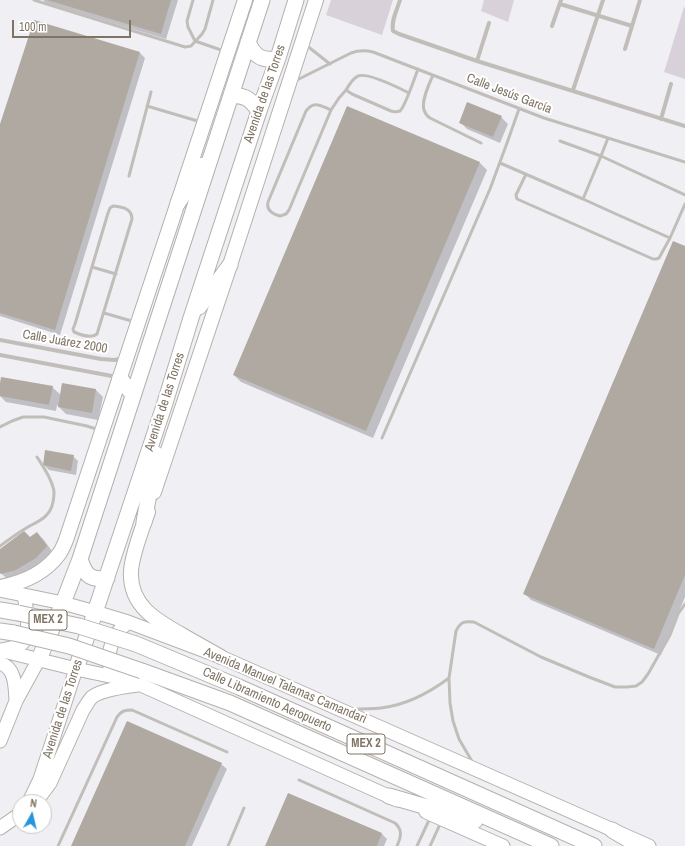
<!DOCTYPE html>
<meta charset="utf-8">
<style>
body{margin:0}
#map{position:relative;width:685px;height:846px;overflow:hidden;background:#f0eff4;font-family:"Archivo Narrow",sans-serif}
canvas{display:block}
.north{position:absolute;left:12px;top:794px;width:40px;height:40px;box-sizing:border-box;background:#fff;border:1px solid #ccc7c1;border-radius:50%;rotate:8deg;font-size:11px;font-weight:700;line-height:16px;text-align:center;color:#7f7464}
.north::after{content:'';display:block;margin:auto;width:14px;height:18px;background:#2994da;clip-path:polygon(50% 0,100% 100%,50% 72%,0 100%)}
.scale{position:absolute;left:12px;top:20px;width:119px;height:18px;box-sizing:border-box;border:2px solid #7f7464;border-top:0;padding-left:5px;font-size:12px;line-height:14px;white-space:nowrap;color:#7f7464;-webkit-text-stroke:3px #fff;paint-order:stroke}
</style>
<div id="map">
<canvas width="685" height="846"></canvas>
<div class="north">N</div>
<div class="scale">100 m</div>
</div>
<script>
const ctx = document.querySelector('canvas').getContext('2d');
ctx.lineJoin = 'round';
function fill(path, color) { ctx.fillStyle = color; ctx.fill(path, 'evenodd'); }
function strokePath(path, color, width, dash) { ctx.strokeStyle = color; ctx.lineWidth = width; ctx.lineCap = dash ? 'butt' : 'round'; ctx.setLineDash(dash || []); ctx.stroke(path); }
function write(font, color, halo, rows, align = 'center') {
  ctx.font = font + ' "Archivo Narrow",sans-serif'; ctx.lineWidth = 4; ctx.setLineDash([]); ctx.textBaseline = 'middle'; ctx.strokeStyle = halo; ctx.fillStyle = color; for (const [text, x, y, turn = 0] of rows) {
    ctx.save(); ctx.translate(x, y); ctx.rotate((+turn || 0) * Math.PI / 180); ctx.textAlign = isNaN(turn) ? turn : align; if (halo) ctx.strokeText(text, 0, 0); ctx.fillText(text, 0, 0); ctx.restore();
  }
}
fill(new Path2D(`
 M 331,0 L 393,0 L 382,35 L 326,15 Z
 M 484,0 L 514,0 L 508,22 L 481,11 Z
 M 684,7 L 685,8 L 685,79 L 664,72 Z`), '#d8d1da');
fill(new Path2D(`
 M 43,0 L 178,0 L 166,39 L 46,3 Z
 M 35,22 L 140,53 L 145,58 L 60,335 L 0,316 L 0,127 Z
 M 347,107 L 480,163 L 487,170 L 373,438 L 241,382 L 234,375 Z
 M 501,117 L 508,124 L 500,143 L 467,129 L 460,122 Z
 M 685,247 L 685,597 L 661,655 L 531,600 L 524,593 Z
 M 52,387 L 61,395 L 96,390 L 103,397 L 98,420 L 66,414 L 57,405 L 56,411 L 6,402 L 0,396 L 0,389 Z
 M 73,456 L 78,461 L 76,475 L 49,470 L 44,465 Z
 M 37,533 L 44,540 L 54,554 L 43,565 L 9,581 L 0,572 L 0,550 L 30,538 Z
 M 221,764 L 227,769 L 192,846 L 72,846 Z
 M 382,834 L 387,839 L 384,846 L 266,846 Z`), '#0003');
fill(new Path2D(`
 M 47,0 L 171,0 L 161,34 Z
 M 34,20 L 140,52 L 55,330 L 0,313 L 0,124 Z
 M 467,102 L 502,116 L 493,137 L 459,123 Z
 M 347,106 L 480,162 L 366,431 L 233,375 Z
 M 673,241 L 685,246 L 685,575 L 654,649 L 523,594 Z
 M 1,377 L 53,386 L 49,405 L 0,396 L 0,383 Z
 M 62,383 L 96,389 L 92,413 L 58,407 Z
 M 45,450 L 74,455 L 71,471 L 43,465 Z
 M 24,531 L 30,537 L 37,532 L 47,546 L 36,558 L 16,570 L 1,574 L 0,573 L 0,549 Z
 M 127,721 L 222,763 L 185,846 L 71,846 Z
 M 288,793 L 382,833 L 377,846 L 265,846 Z`), '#afa9a2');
const secondary = new Path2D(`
 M 0,590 L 63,603 L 95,612 L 128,622 L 221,657 L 649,846
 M 0,650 L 76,669 L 119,678 L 141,685 L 397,800
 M 2,650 C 8,648 15,648 20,645 C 33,637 26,607 24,595
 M 0,663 C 16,668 15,687 16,701
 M 111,669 C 105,659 112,639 119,631 C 122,627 125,625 128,622
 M 0,741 L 16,701 L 39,659
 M 29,802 L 40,779 L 76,669
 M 30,802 L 41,795 L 50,783 L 83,710 C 86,706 88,701 92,697 C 103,689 125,687 138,685
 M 426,812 L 503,846
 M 0,828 L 20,814`);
const primary = new Path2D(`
 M 154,492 L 230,265 L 316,0
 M 148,512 C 142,529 132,554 131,571 C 129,606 157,621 184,636 C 196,643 209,650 221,657
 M 0,587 C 22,583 45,573 59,554 C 62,550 64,545 66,540 L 245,0`);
const trunk = new Path2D(`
 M 248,42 C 254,56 262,62 278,58
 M 231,95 C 247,96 250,99 259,111
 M 178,203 L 203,165
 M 199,307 L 230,265
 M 120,378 L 133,395
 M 144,522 L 156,454
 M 80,559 C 85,574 89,581 107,578
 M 0,610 L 18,613
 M 0,631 L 14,633
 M 136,644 L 239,687 L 594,846
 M 39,659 L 63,603 L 80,559 L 262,0
 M 76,669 L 164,406 L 191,318 L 259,111 L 278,58 L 296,0
 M 142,671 L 230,703 L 551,846
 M 389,796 L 475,821
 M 612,830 L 639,846`);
strokePath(secondary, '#b6b2ac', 15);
strokePath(primary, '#b4b1ab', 16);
strokePath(trunk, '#b4b1ad', 17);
strokePath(new Path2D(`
 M 34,0 L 185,47 L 191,46 L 202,34 L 205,29 L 213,0
 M 193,0 L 187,21 L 188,27 L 195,41 L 224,51
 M 306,45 L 330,64
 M 433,75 C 429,84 421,101 424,110 C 425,113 427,116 430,118 L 481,143
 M 295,81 L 351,53 C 359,50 365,50 373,52 L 544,118 L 685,162
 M 346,90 C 349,85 353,78 358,76 C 368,72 399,88 409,93
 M 147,106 L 201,122
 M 331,110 C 321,106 314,100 306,111 L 268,202 C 266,210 273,214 280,216 L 286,214 L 289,210 L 331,110 L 339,98 L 346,90 L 352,94 L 391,111 C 394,112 397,112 400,111 C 405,107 415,77 418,69
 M 608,138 L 601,156 L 583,199 L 616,214 L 670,238 L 685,204
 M 560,141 L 601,156 L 685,195
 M 500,163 L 583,199
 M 526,174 L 516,195 L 517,199 L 653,259 L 656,259 L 659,258 L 670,238
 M 129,176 L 151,92
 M 113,206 C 122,207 132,208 132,219 L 97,334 C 91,339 81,335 74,332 L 73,329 L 75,324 L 108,213 L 110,208 Z
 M 92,267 L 116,274
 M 104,313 L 135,322
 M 0,427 L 12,421 L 23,417 L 44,417 L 87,426 L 99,430
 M 382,438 L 490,189 L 507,143 L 519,109
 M 0,546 C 7,541 15,535 23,530 C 35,522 50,519 53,502 C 54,497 55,492 53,487 C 50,476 43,466 37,457
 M 350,709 C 360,709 371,709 381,708 C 406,705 429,693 449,678
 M 473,763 L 459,739 L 453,721 L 450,703 L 449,678 L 456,631 C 461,621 465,621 474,622 L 541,657 L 589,677 L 615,687 L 627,687 L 636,686 L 642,682 L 648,674 L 670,635 L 678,614 L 685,604
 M 299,780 L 395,823 C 403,830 401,837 397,846
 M 58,846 L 117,717 C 121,711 125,710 132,710 L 227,752
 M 228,846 L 244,808
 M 417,846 L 430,818
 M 430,846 L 441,822`), '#c1beba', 3);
strokePath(new Path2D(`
 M 400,0 C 397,10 391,20 393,31 L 399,34 L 477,61 L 685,126
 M 560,4 L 632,26
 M 552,26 L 561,0
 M 625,49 L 640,0
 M 477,61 L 489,23
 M 573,90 L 603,0
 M 661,119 L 671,84
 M 0,340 L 101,359 L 115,360 L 122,358
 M 0,355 L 117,377`), '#c1beba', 4);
strokePath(secondary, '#fff', 13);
strokePath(primary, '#fff', 14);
strokePath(trunk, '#fff', 15);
const trunkBridge = new Path2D(`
 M 18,613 L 79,626 L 136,644
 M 14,633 L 69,646 L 142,671`);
strokePath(trunkBridge, '#b4b1ad', 17, []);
strokePath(trunkBridge, '#fff', 15);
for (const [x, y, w] of [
 [48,620,38],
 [366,744,38]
]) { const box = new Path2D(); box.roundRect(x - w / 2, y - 10, w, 20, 3); ctx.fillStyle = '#fff'; ctx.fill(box); strokePath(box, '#7f7464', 1); }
write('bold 12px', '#7f7464', null, [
 ["MEX 2",48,620],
 ["MEX 2",366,744]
]);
write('13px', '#7f7464', '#fff', [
 ["Avenida de las Torres",265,94,-71],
 ["Calle Jesús García",509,94,21],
 ["Calle Juárez 2000",65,342,10],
 ["Avenida de las Torres",165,402,-72],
 ["Avenida Manuel Talamas Camandari",285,686,23],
 ["Calle Libramiento Aeropuerto",267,700,24],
 ["Avenida de las Torres",63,709,-72]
]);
</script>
